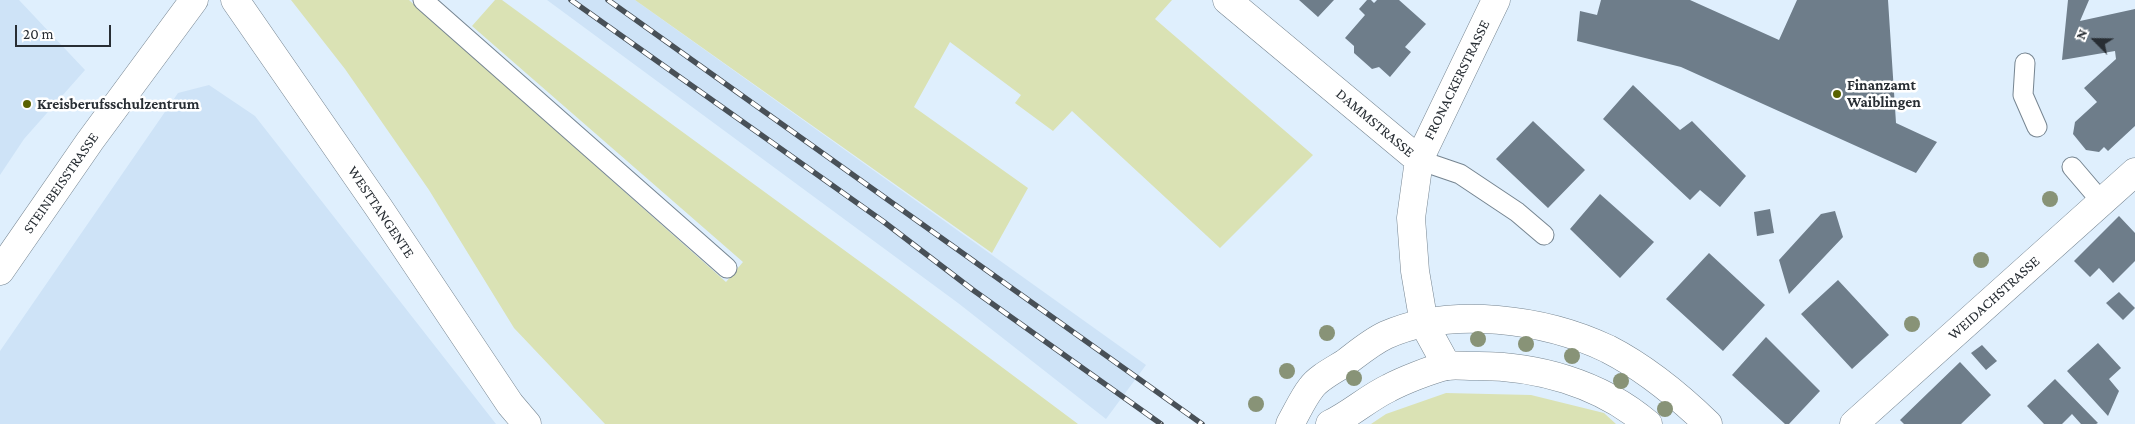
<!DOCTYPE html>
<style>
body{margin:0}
#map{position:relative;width:2135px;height:424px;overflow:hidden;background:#dfeffd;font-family:"Crimson Pro",serif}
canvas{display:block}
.north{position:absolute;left:2070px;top:15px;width:50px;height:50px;-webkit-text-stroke:4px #fff;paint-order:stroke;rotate:293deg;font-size:14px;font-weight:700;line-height:20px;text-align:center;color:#282e34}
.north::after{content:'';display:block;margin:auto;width:18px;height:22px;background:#282e34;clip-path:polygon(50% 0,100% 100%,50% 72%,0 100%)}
.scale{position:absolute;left:15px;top:25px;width:96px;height:22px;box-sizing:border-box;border:2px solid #282e34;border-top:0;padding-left:6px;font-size:15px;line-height:18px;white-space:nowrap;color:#282e34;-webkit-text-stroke:4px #fff;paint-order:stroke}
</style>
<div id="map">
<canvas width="2135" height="424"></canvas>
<div class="north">N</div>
<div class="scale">20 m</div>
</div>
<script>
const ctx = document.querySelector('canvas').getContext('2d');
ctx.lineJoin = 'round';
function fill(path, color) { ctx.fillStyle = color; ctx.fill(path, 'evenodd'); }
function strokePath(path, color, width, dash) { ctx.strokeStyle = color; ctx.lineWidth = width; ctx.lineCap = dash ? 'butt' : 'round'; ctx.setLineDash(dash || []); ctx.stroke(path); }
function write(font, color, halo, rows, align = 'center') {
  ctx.font = font + ' "Crimson Pro",serif'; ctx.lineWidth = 5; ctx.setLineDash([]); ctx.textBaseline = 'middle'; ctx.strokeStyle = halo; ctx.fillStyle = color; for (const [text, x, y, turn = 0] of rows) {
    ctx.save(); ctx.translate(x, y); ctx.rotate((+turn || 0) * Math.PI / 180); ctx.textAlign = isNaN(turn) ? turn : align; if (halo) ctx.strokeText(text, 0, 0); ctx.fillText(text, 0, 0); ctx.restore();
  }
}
fill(new Path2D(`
 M 0,0 L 19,0 L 85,70 L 24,139 L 0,175 Z
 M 547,0 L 635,0 L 1146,365 L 1106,419 L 958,303 Z
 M 209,85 L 255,116 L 496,424 L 0,424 L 0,351 L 178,93 Z`), '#cee3f7');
fill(new Path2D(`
 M 291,0 L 409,0 L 726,282 L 743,262 L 472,26 L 495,0 L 502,0 L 896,288 L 1078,424 L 605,424 L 514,328 L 429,190 L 345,69 Z
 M 635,0 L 1172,0 L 1155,19 L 1313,155 L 1220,248 L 1072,111 L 1053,131 L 1015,103 L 1021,95 L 950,42 L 914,107 L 1028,188 L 992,253 Z
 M 1446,393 L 1531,395 L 1604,413 L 1616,424 L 1371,424 L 1386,414 Z`), '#dae2b4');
fill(new Path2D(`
 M 1299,0 L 1334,0 L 1318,17 Z
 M 1367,0 L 1371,0 L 1374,3 L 1377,0 L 1399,0 L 1426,24 L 1405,47 L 1411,52 L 1390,77 L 1379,67 L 1372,69 L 1354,53 L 1354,46 L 1345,38 L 1365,15 L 1359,9 Z
 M 1601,0 L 1690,0 L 1779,40 L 1797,0 L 1888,0 L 1896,123 L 1937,142 L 1916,173 L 1681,67 L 1577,41 L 1580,11 L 1597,15 Z
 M 2068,0 L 2089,0 L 2080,21 L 2135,9 L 2135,126 L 2108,151 L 2104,147 L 2099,152 L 2086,150 L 2073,134 L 2075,122 L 2097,102 L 2084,88 L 2116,59 L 2115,51 L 2062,60 Z
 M 1633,85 L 1680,130 L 1692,121 L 1746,176 L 1720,207 L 1700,190 L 1690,200 L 1603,119 Z
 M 1533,121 L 1585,170 L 1548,208 L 1496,159 Z
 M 1600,194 L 1654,242 L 1620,278 L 1570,229 Z
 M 1770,209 L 1774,233 L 1757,236 L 1754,212 Z
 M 1835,211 L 1843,237 L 1789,294 L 1779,260 L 1821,214 Z
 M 2119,216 L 2135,233 L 2135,261 L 2113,283 L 2099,268 L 2090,277 L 2074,261 Z
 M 1709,253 L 1765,305 L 1723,351 L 1666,299 Z
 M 1838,280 L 1889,335 L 1852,369 L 1801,314 Z
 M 2119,292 L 2135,308 L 2123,320 L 2106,303 Z
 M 1766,337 L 1820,391 L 1789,424 L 1785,424 L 1732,375 Z
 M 2098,343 L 2121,368 L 2109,379 L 2119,391 L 2108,416 L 2067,371 Z
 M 1982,345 L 1997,361 L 1986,370 L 1971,353 Z
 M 1960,362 L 1991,395 L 1961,424 L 1904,424 L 1900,420 Z
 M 2055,379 L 2098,423 L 2096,424 L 2081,424 L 2072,414 L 2062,424 L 2044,424 L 2027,406 Z`), '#6e7d8a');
const lane = new Path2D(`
 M 423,0 L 727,268
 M 2025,63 L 2023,95 L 2037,127
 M 1419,160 L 1460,174 L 1517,212 L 1544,235
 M 2072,167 L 2101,201`);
const street = new Path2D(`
 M 1227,0 L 1419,160
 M 0,271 L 90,141 L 194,0
 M 1447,366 L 1424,324 L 1415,271 L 1411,218 L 1419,160 L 1496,0
 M 1854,424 L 2135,172`);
const secondary = new Path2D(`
 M 235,0 L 379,208 L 510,404 L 527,424
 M 1290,424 C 1297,412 1303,398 1311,388 C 1318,378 1334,370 1345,363 C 1357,354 1371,342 1386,335 C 1451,306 1545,319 1608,349 C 1645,368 1678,395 1708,424
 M 1330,424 C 1351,414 1368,398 1389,388 C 1402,381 1432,369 1446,366 C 1455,365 1465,366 1473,366 C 1535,365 1600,383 1648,424`);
strokePath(lane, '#768591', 21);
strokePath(street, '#768591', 29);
strokePath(secondary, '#768591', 29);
strokePath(lane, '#fff', 19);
strokePath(street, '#fff', 28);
strokePath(secondary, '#fff', 28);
const rail = new Path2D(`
 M 571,0 L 884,222 L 973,290 L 1161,424
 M 608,0 L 1202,424`);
strokePath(rail, '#485057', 5.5);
strokePath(rail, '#fff', 4, [11]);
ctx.fillStyle = '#889377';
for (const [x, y] of [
 [2050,199],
 [1981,260],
 [1912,324],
 [1327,333],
 [1478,339],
 [1526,344],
 [1572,356],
 [1287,371],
 [1354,378],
 [1621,381],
 [1256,404],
 [1665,409]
]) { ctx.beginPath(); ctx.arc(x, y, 8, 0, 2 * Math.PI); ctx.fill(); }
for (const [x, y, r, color] of [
 [1837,94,5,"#596200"],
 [27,104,5,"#596200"]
]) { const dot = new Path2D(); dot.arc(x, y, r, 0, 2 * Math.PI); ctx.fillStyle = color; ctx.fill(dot); strokePath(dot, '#fff', 2); }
write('15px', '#282e34', '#fff', [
 ["FRONACKERSTRASSE",1457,80,-64],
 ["DAMMSTRASSE",1375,123,40],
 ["STEINBEISSTRASSE",61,183,-55],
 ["WESTTANGENTE",381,212,56],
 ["WEIDACHSTRASSE",1994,298,-42]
]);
write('bold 15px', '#282e34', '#fff', [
 ["Finanzamt",1847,85],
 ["Waiblingen",1847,102],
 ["Kreisberufsschulzentrum",37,104]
], 'left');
</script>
